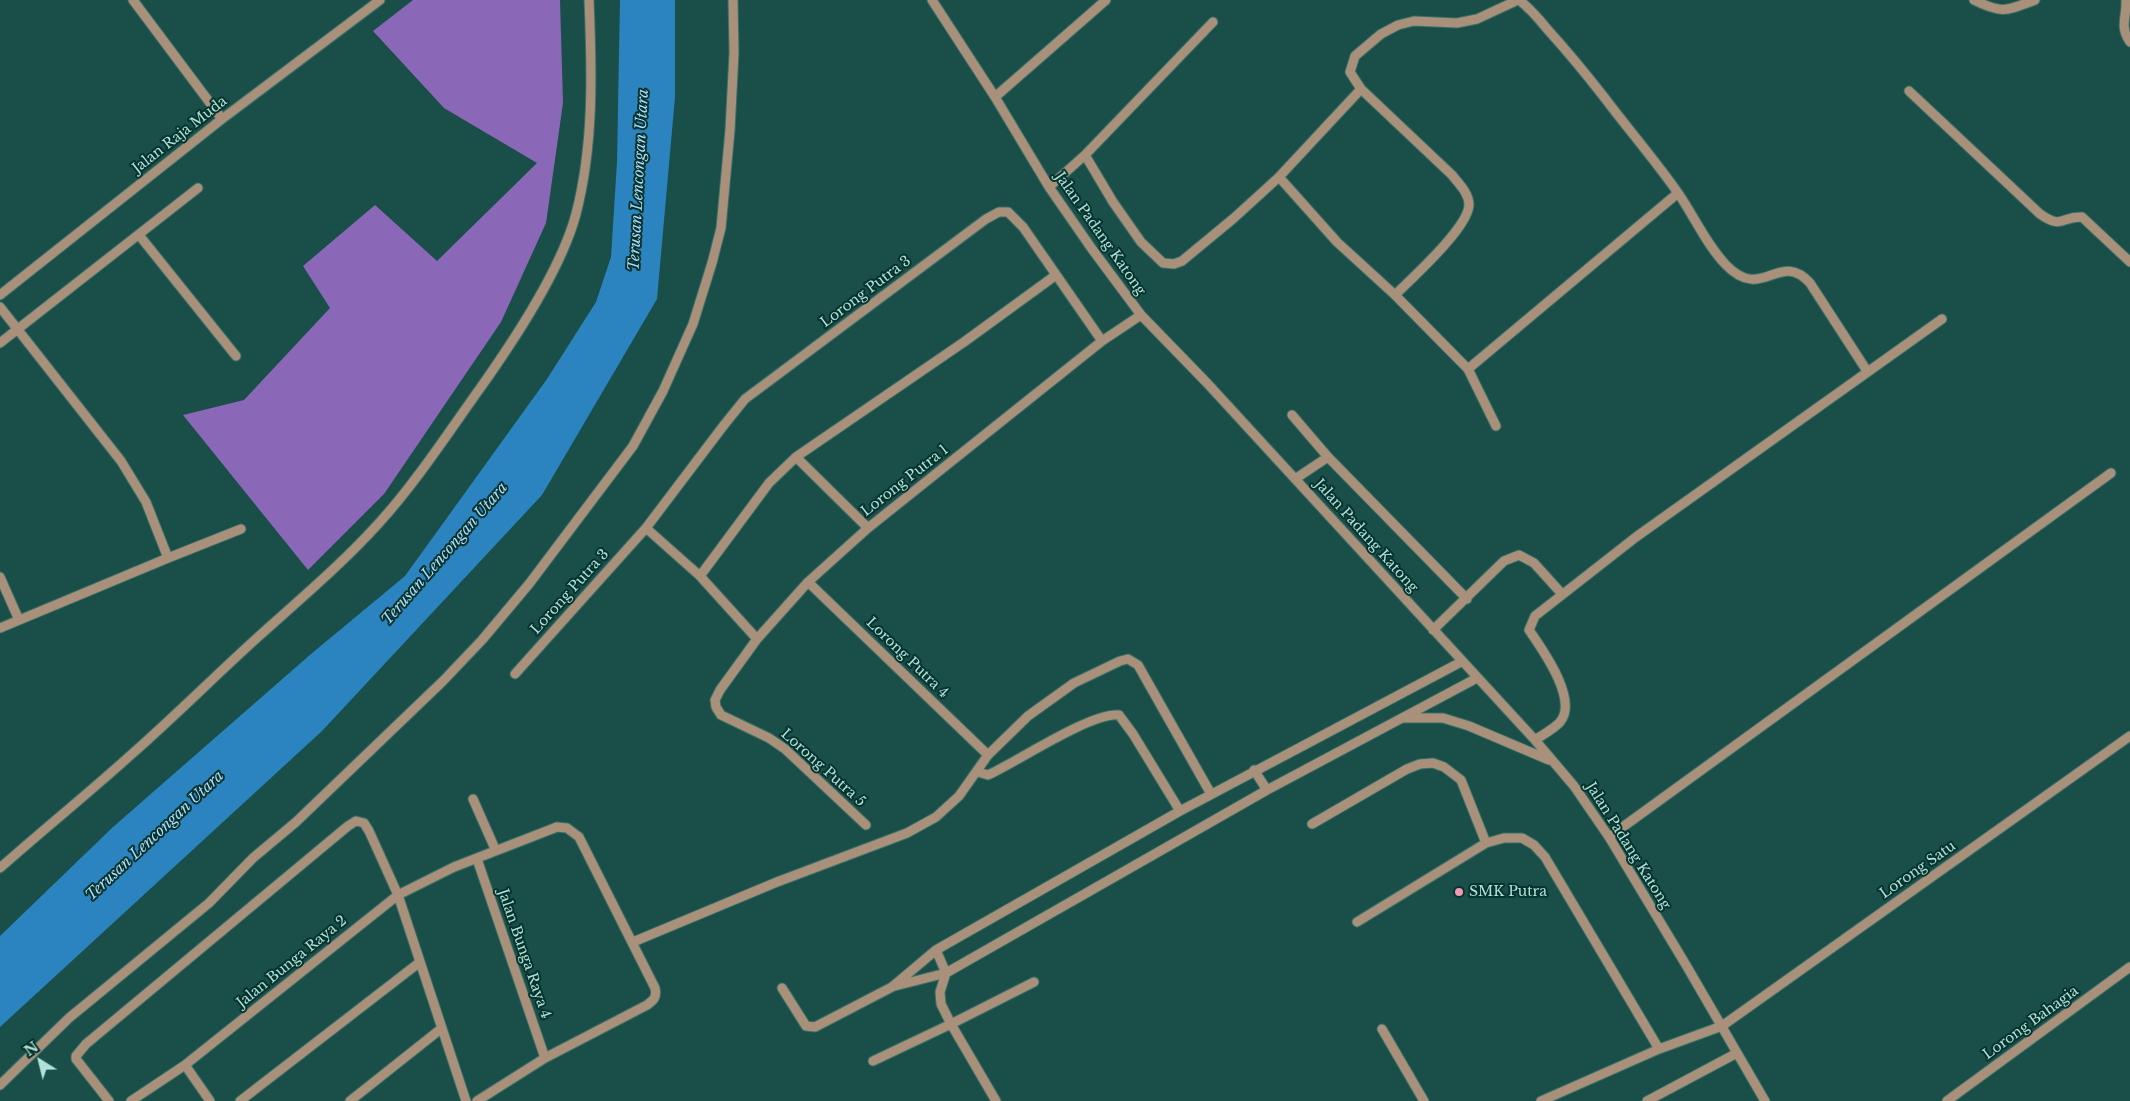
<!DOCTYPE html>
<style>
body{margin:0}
#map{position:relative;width:2130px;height:1101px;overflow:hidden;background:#194f48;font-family:"Libre Baskerville",serif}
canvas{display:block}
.north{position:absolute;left:15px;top:1036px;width:50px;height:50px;-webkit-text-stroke:4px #05332e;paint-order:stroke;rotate:324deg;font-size:14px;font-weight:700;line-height:20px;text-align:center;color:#b3e0d8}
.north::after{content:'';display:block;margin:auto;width:18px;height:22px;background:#b3e0d8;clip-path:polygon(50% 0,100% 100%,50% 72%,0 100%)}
</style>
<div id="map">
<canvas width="2130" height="1101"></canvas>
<div class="north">N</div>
</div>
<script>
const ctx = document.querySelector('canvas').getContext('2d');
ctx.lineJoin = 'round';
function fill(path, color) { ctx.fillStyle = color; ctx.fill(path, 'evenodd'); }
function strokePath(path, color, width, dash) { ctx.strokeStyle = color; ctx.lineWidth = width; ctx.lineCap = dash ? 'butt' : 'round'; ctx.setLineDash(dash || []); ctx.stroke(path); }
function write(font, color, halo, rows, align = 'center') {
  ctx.font = font + ' "Libre Baskerville",serif'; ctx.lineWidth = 4; ctx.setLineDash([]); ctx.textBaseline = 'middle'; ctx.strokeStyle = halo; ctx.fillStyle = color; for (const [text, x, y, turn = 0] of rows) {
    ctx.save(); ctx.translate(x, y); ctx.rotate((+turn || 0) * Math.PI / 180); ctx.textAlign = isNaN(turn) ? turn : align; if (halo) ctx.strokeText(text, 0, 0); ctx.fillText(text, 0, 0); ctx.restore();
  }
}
fill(new Path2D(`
 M 413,0 L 560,0 L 563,103 L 546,223 L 501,322 L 384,494 L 308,570 L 183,415 L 244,400 L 330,308 L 303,266 L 375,205 L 437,261 L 537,163 L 444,108 L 373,31 Z`), '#8a68b7');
fill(new Path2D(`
 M 620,0 L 675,0 L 675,97 L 657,299 L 542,495 L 322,731 L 0,1027 L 0,936 L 113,827 L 311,654 L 405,576 L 547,379 L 596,302 L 611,257 L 617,162 Z`), '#2b84c0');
const minor = new Path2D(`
 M 133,0 L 222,119
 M 932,0 L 995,97 L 1049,187 L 1092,249 L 1141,315 L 1207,383 L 1535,740 L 1574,786 L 1609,837 L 1686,965 L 1765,1101
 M 1519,0 C 1531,9 1539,19 1548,30 C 1568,52 1586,74 1604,97 C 1628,129 1655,160 1678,193 C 1694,216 1706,244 1726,265 C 1763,303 1779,249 1810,283 L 1867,371
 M 1974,0 C 2002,14 2006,11 2035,0
 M 2126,0 C 2127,17 2119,26 2130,42
 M 1361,89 L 1350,72 L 1355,56 L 1381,34 L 1398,25 L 1414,21 L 1457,23 L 1477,19 L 1518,0
 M 1909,91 L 2040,214 C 2063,230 2061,216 2082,217 L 2130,262
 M 995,97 L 1106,0
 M 1085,155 L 1113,202 L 1141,242 L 1163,263 L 1174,264 L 1182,261 L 1234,218 L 1279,177 L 1361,89 L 1452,175 C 1459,184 1469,193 1469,205 C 1468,228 1412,278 1395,295
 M 1279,177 L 1337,242 L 1395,295 L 1468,369 L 1496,426
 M 1049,187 L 1085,155 L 1213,22
 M 139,235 L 236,356
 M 0,295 L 222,119 L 380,0
 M 0,307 L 121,461 L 146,502 L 168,558
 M 0,343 L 198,188
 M 1468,369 L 1678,193
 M 1292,415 L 1328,457
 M 796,457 L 868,528
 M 1295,479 L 1328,457 L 1467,599
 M 700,576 L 769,483 L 796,457 L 964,342 L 1056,275
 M 0,577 L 19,620
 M 808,582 L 988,755
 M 0,628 L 168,558 L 241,529
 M 1433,630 L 1504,561 L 1519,555 L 1534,563 L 1562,594
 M 757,639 L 700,576 L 646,528 L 724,425 L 745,399 L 986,219 L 999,212 L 1008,212 L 1023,227 L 1102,341
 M 515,674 L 646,528
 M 1402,718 L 1443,718 L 1469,726 L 1549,760
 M 1535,740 C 1542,735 1554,729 1560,722 C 1579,700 1542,649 1529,630 L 1535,616 L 1636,537 L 1942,319
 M 1254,770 L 1267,790
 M 978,772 L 988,775 C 1017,762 1091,712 1119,715 L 1133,734 L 1180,811
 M 473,799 L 496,851
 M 1312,824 L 1407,769 L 1420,764 L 1433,763 L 1444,767 L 1461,780 L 1486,843
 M 866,825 L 785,749 L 769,738 L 721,715 L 716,707 L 715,700 L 720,690 L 757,639 L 808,582 L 868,528 L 1102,341 L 1141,315
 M 1609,837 L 2111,473
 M 477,859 L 545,1058
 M 0,868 C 44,829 90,792 133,753 C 176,715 216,675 258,637 C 299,600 342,564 379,523 C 417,481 448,433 481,387 C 515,339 561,270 576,214 C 594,145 592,71 589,0
 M 1357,922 L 1486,843 L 1504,838 L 1522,838 L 1534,845 L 1545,857 L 1659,1049
 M 633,942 L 777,882 L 907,833 L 936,817 L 959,796 L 988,755 L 1028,716 L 1074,683 L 1120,661 L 1128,659 L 1138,665 L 1211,794
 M 936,950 L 946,973 L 940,992 L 941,1004 L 951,1024 L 996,1101
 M 895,986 L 946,973 L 1267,790 L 1477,678
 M 782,988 L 806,1026 L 815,1027 L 892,987 L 936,950 L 1180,811 L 1461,662
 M 1382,1029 L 1424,1101
 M 873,1061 L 951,1024 L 1034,982
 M 185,1065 L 210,1101
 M 0,1085 L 69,1018 L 209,903 L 253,858 L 296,822 L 443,681 L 482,640 L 529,584 L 633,446 L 663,391 L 693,324 L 712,263 L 721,228 L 730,130 L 734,53 L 733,0
 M 109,1101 L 76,1059 L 76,1056 L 86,1044 L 348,826 L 356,821 L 364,823 L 369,831 L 398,895 L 466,1101
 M 131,1101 L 185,1065 L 398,895 L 454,867 L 557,827 L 567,828 L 579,837 L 655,988 C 657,997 654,1000 647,1005 L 545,1058 L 477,1101
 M 240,1101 L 420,962
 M 350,1101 L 442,1028
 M 1541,1101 L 1659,1049 L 1722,1026 L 2130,736
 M 1647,1101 L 1737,1053
 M 1947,1101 L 2130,967`);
strokePath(minor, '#3b6f68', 11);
strokePath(minor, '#a9907a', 9);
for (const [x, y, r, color] of [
 [1459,892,5,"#f19ab1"]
]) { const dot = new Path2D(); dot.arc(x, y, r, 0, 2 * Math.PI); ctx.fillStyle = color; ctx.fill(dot); strokePath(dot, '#05332e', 2); }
write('14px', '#b3e0d8', '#05332e', [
 ["Jalan Raja Muda",180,135,-38],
 ["Jalan Padang Katong",1100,234,55],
 ["Lorong Putra 3",866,292,-37],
 ["Lorong Putra 1",905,481,-38],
 ["Jalan Padang Katong",1366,536,48],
 ["Lorong Putra 3",570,592,-48],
 ["Lorong Putra 4",907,658,44],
 ["Lorong Putra 5",823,768,42],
 ["Jalan Padang Katong",1628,846,58],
 ["Lorong Satu",1918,870,-35],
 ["Jalan Bunga Raya 4",524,954,71],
 ["Jalan Bunga Raya 2",292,962,-39],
 ["Lorong Bahagia",2031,1023,-36]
]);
write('14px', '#b3e0d8', '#05332e', [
 ["SMK Putra",1469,892]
], 'left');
write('italic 15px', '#b3dafa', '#05332e', [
 ["Terusan Lencongan Utara",639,180,-87],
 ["Terusan Lencongan Utara",445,554,-49],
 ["Terusan Lencongan Utara",155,836,-43]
]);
</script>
